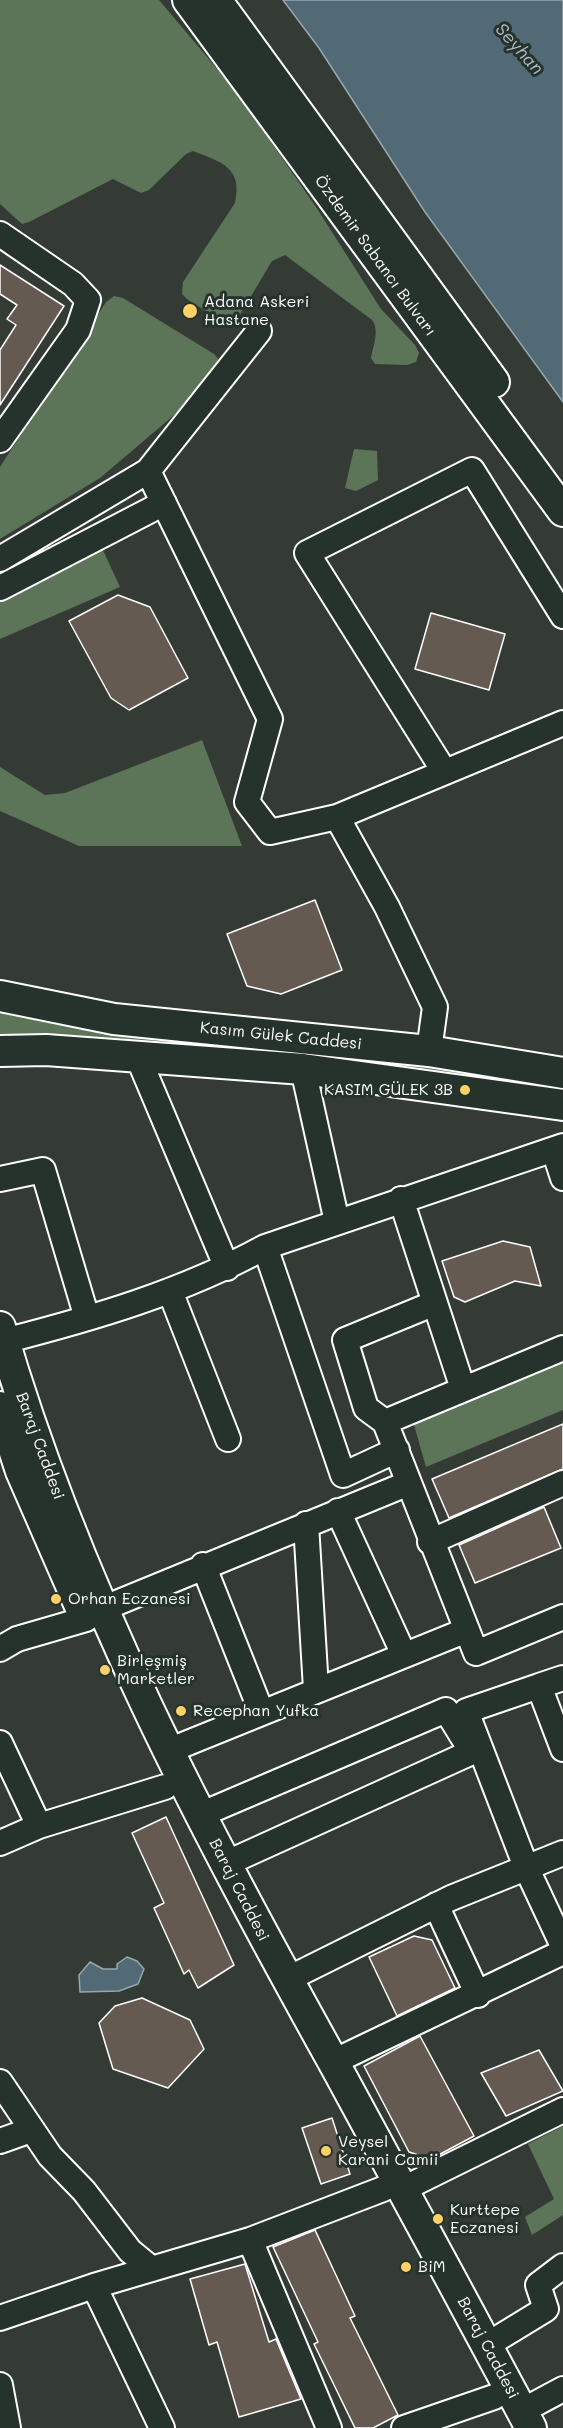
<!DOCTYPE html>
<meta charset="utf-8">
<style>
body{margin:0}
canvas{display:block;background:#333b34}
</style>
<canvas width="563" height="2428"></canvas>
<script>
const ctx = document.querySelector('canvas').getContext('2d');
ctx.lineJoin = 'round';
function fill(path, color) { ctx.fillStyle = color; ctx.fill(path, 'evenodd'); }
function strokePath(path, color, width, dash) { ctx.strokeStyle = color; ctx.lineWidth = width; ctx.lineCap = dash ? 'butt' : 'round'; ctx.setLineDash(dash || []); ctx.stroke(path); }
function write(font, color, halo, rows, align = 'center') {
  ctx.font = font + ' Mali,sans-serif'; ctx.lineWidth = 6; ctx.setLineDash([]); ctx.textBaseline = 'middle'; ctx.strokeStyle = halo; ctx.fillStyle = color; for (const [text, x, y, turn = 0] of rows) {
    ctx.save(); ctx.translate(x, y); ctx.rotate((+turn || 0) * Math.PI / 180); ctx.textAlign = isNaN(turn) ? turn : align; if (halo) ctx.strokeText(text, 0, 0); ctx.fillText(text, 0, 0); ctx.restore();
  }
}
fill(new Path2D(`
 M 0,0 L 159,0 L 235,90 L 316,207 L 381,309 L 415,345 L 419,353 L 416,362 L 407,365 L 375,364 L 371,358 C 373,346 380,331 372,320 L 285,255 L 272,261 L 235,323 L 223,322 L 187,299 L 182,294 L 183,282 L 235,203 C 243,167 221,162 193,151 L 186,154 L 149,190 L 141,193 L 113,179 L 29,222 L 22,224 L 0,204 Z
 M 114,296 L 123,298 L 214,354 L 219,360 L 219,367 L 173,416 L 100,478 L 0,539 L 0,467 L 106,302 Z
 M 354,449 L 377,451 L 378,480 L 356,491 L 345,488 Z
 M 101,546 L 120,587 L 0,639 L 0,593 Z
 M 202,740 L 242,846 L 79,846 L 0,811 L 0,767 L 45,795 L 65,793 Z
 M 0,1010 C 90,1038 186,1035 279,1044 C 374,1053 469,1071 563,1084 L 563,1091 C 388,1059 209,1046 31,1035 L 0,1036 Z
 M 563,1354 L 563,1410 L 426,1467 L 412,1418 Z
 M 563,2126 L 563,2215 L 532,2235 L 525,2217 L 554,2199 L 528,2144 Z`), '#5c7458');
const water = new Path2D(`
 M 283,0 L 563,0 L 563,402 L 425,212 L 319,48 Z
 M 127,1957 L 137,1961 L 144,1969 L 138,1984 L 119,1991 L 80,1992 L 79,1975 L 90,1962 L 103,1969 L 117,1969 L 117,1964 Z`);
fill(water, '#526a76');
strokePath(water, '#97a6ad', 1.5);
const building = new Path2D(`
 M 0,265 L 64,306 L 0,405 L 0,350 L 16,325 L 7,319 L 17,305 L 0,294 Z
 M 118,595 L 150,607 L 188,678 L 129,710 L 111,698 L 69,621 Z
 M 431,613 L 505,634 L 489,690 L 415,669 Z
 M 315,900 L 342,970 L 281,994 L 247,986 L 227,934 Z
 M 503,1241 L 530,1247 L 541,1286 L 515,1281 L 465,1302 L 454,1297 L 442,1261 Z
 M 563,1424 L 563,1469 L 449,1518 L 432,1479 Z
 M 544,1507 L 561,1548 L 475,1583 L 459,1545 Z
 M 166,1817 L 234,1965 L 198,1988 L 189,1970 L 184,1974 L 154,1908 L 164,1903 L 132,1833 Z
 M 414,1936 L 432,1940 L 455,1988 L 397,2016 L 369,1957 Z
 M 142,1998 L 190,2020 L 204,2049 L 168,2088 L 113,2069 L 99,2023 L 115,2006 Z
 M 420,2036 L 474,2136 L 431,2159 L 409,2152 L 364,2066 Z
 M 539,2050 L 563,2091 L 506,2116 L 481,2073 Z
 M 332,2118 L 350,2174 L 321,2184 L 302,2128 Z
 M 315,2230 L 355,2316 L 350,2318 L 398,2415 L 373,2428 L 355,2428 L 314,2344 L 318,2342 L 273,2247 Z
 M 245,2264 L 269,2342 L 276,2339 L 301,2399 L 239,2417 L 217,2342 L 209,2345 L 190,2279 Z`);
fill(building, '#655a51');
strokePath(building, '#fff', 1.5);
const minor = new Path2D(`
 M 0,234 L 73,284 L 88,300 L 78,330 L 0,440
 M 148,471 L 270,719 L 247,802 L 270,832 L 337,817 L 387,907 L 435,1007 L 429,1051
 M 0,559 L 148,471 L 259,331
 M 0,588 L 164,503
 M 444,771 L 307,553 L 472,470 L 563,616
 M 337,817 L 563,723
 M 138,1057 L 227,1268
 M 303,1069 L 337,1222
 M 554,1150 L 563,1178
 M 0,1179 L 43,1170 L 87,1318
 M 401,1199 L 463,1389
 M 265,1247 L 343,1475 L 397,1450
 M 170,1291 L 228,1439
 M 435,1303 L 345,1340 L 366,1408 L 385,1422 L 476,1653 L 563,1617
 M 4,1341 C 94,1318 183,1292 265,1247 L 563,1146
 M 385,1422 L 563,1348
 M 338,1511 L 404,1655
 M 306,1524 L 316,1689
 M 430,1542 L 563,1483
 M 203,1565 L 261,1711
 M 102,1609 L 409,1483
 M 0,1649 L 17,1639 L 86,1619
 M 539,1686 L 563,1678
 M 0,1743 L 39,1826
 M 563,1749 L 539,1686 L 466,1711 L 526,1867 L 563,1946
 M 168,1751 L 467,1630
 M 200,1815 L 446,1710 L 472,1752 L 225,1864
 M 0,1843 L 39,1826 L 165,1787
 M 436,1905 L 478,1995
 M 286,1980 L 451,1898 L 563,1853
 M 333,2062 L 563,1952
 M 0,2082 L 50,2156 L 84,2191 L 130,2251 L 152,2269
 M 0,2141 L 31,2130
 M 403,2189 L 563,2110
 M 250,2240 L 329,2428
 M 94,2286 L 162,2428
 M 0,2318 L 94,2286 L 250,2240 L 383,2189
 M 487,2345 L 546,2309 L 538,2285 L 563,2266
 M 0,2385 L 8,2428
 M 522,2411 L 563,2389
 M 404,2428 L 494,2397`);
const major = new Path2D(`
 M 188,0 L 563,511
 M 216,0 L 494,382
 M 0,996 L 114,1019 L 429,1051 L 563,1073
 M 0,1051 L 46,1050 L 303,1069 L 563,1105
 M 0,1327 C 75,1587 204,1829 335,2065 C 401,2185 466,2307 531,2428
 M 0,1407 L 21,1471 L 84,1615`);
strokePath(minor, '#fff', 28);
strokePath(major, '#fff', 34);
strokePath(minor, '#26332d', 24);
strokePath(major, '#26332d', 30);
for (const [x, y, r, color] of [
 [190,311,8,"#ffd166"],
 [465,1090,6,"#ffd166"],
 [56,1599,6,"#ffd166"],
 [105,1670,6,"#ffd166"],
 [181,1711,6,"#ffd166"],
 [326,2151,6,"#ffd166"],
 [438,2219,6,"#ffd166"],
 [406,2267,6,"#ffd166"]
]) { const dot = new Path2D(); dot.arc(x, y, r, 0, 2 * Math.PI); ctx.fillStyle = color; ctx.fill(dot); strokePath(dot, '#26332d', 2); }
write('16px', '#fff', '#26332d', [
 ["Özdemir Sabancı Bulvarı",375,256,54],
 ["Kasım Gülek Caddesi",281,1036,6],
 ["Baraj Caddesi",40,1446,70],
 ["Baraj Caddesi",239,1890,63],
 ["Baraj Caddesi",488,2348,62]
]);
write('16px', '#fff', '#26332d', [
 ["Adana Askeri",204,302],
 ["Hastane",204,320],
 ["KASIM GÜLEK 3B",453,1090,"right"],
 ["Orhan Eczanesi",68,1599],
 ["Birleşmiş",117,1661],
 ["Marketler",117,1679],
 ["Recephan Yufka",193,1711],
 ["Veysel",338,2142],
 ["Karani Camii",338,2160],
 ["Kurttepe",450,2210],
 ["Eczanesi",450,2228],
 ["BiM",418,2267]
], 'left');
write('italic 18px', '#b1bcc1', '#26332d', [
 ["Seyhan",519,49,48]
]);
</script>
